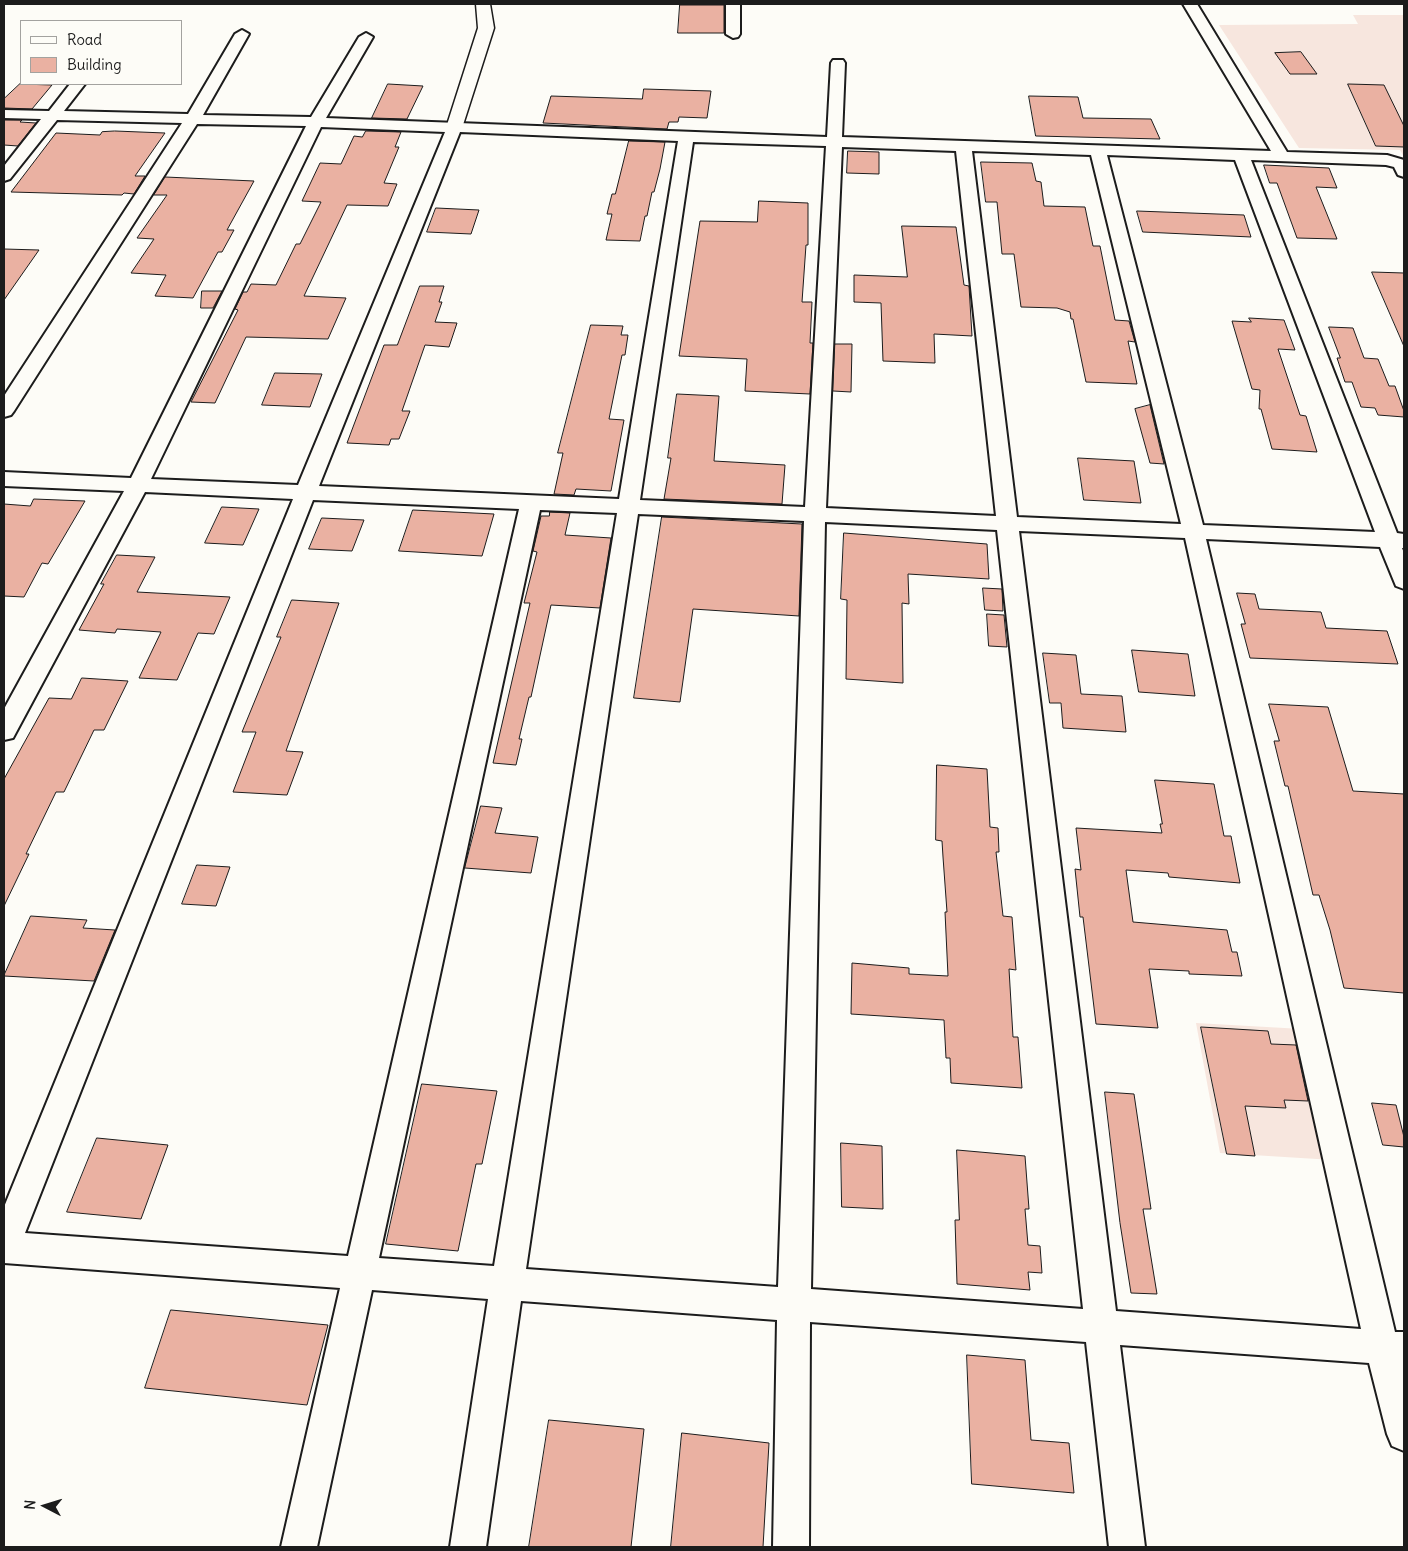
<!DOCTYPE html>
<style>
body{margin:0}
#map{position:relative;width:1408px;height:1551px;overflow:hidden;background:#fdfcf7;font-family:Delius,sans-serif}
canvas{display:block}
.frame{position:absolute;inset:0;border:5px solid #1c1c1c;pointer-events:none}
.legend{position:absolute;left:20px;top:20px;width:162px;height:65px;box-sizing:border-box;background:#fdfcf7;border:1px solid #a3a29f;margin:0;padding:6px 9px;list-style:none;font-size:15px;color:#1c1c1c}
.legend li{display:flex;align-items:center;gap:10px;height:25px}
.legend b{width:25px;border:1px solid #a3a29f}
.north{position:absolute;left:20px;top:1481px;width:50px;height:50px;-webkit-text-stroke:4px #fdfcf7;paint-order:stroke;rotate:275deg;font-size:14px;font-weight:700;line-height:20px;text-align:center;color:#1c1c1c}
.north::after{content:'';display:block;margin:auto;width:18px;height:22px;background:#1c1c1c;clip-path:polygon(50% 0,100% 100%,50% 72%,0 100%)}
</style>
<div id="map">
<canvas width="1408" height="1551"></canvas>
<div class="frame"></div>
<ul class="legend">
<li><b style="height:6px;background:#fdfcf7"></b>Road</li>
<li><b style="height:14px;background:#eab1a2"></b>Building</li>
</ul>
<div class="north">N</div>
</div>
<script>
const ctx = document.querySelector('canvas').getContext('2d');
ctx.lineJoin = 'round';
function fill(path, color) { ctx.fillStyle = color; ctx.fill(path, 'evenodd'); }
function strokePath(path, color, width, dash) { ctx.strokeStyle = color; ctx.lineWidth = width; ctx.lineCap = dash ? 'butt' : 'round'; ctx.setLineDash(dash || []); ctx.stroke(path); }
fill(new Path2D(`
 M 1353,15 L 1404,15 L 1404,157 L 1400,150 L 1299,148 L 1219,25 L 1358,24 Z
 M 1196,1023 L 1302,1029 L 1333,1160 L 1220,1153 Z`), '#f7e6de');
const building = new Path2D(`
 M 680,5 L 724,5 L 724,33 L 678,33 Z
 M 1301,52 L 1317,74 L 1290,74 L 1275,53 Z
 M 21,83 L 21,84 L 52,85 L 32,109 L 4,108 L 4,99 Z
 M 388,84 L 423,86 L 407,119 L 372,118 Z
 M 1348,84 L 1384,85 L 1404,126 L 1404,147 L 1376,146 Z
 M 644,89 L 711,91 L 707,118 L 679,117 L 678,122 L 669,122 L 667,129 L 543,123 L 551,96 L 642,99 Z
 M 1029,96 L 1078,97 L 1083,118 L 1151,119 L 1160,139 L 1036,136 Z
 M 4,120 L 22,120 L 20,122 L 36,123 L 18,146 L 4,145 Z
 M 115,131 L 165,133 L 135,176 L 145,176 L 134,194 L 124,193 L 122,195 L 11,192 L 56,133 L 100,135 L 102,132 Z
 M 366,131 L 401,132 L 395,147 L 399,147 L 384,183 L 397,184 L 388,206 L 347,205 L 304,296 L 346,298 L 328,339 L 246,337 L 215,403 L 191,402 L 237,312 L 238,310 L 235,309 L 243,292 L 247,292 L 251,284 L 276,285 L 296,244 L 300,244 L 321,202 L 302,201 L 320,163 L 341,164 L 354,136 L 362,137 Z
 M 629,141 L 665,142 L 660,169 L 654,192 L 652,192 L 647,216 L 645,216 L 640,241 L 606,240 L 612,214 L 607,214 L 612,194 L 615,194 Z
 M 848,151 L 879,152 L 879,174 L 847,173 Z
 M 981,162 L 1032,163 L 1036,181 L 1041,182 L 1044,206 L 1085,207 L 1093,246 L 1100,246 L 1115,320 L 1129,321 L 1135,342 L 1128,341 L 1137,384 L 1086,382 L 1073,319 L 1071,319 L 1070,312 L 1057,308 L 1021,307 L 1014,254 L 1002,254 L 997,202 L 986,202 Z
 M 1264,165 L 1329,168 L 1337,188 L 1316,187 L 1337,239 L 1297,238 L 1277,183 L 1270,183 Z
 M 165,177 L 254,181 L 227,230 L 234,230 L 222,252 L 218,252 L 193,298 L 155,296 L 166,275 L 131,273 L 154,239 L 137,238 L 167,195 L 154,195 Z
 M 759,201 L 808,203 L 808,245 L 806,245 L 802,302 L 812,302 L 810,343 L 813,343 L 810,394 L 745,391 L 747,359 L 679,356 L 700,221 L 757,222 Z
 M 436,208 L 479,210 L 471,234 L 427,232 Z
 M 1137,211 L 1244,215 L 1251,237 L 1143,232 Z
 M 902,226 L 956,227 L 964,285 L 969,286 L 972,336 L 934,334 L 935,363 L 883,361 L 881,303 L 854,302 L 854,275 L 907,277 Z
 M 4,249 L 39,250 L 4,300 Z
 M 1372,272 L 1404,273 L 1404,346 Z
 M 420,286 L 444,286 L 439,302 L 442,302 L 435,322 L 457,323 L 449,347 L 425,345 L 402,411 L 410,411 L 399,439 L 391,439 L 389,445 L 347,443 L 384,345 L 397,345 Z
 M 202,291 L 222,291 L 213,308 L 201,308 Z
 M 1249,318 L 1284,320 L 1295,350 L 1278,349 L 1300,415 L 1306,416 L 1317,452 L 1272,449 L 1261,409 L 1259,409 L 1260,390 L 1252,389 L 1232,321 L 1251,322 Z
 M 591,325 L 623,326 L 621,335 L 628,335 L 625,355 L 622,355 L 609,419 L 624,420 L 611,491 L 576,489 L 574,495 L 554,494 L 563,453 L 558,453 Z
 M 1329,327 L 1353,328 L 1364,358 L 1378,359 L 1389,386 L 1395,386 L 1404,411 L 1404,417 L 1378,415 L 1375,408 L 1361,407 L 1352,382 L 1345,382 L 1337,358 L 1340,358 Z
 M 835,344 L 852,344 L 851,392 L 833,391 Z
 M 275,373 L 322,374 L 310,407 L 262,405 Z
 M 677,394 L 719,396 L 714,461 L 785,465 L 782,504 L 664,499 L 671,458 L 668,458 Z
 M 1150,405 L 1164,464 L 1150,463 L 1135,409 Z
 M 1078,458 L 1134,461 L 1141,503 L 1084,500 Z
 M 34,499 L 85,501 L 48,564 L 42,563 L 24,597 L 4,596 L 4,504 L 30,506 Z
 M 222,507 L 259,509 L 243,545 L 205,543 Z
 M 413,510 L 494,514 L 482,556 L 399,551 Z
 M 550,512 L 570,513 L 565,535 L 611,538 L 600,608 L 551,605 L 531,697 L 529,697 L 519,739 L 522,739 L 516,765 L 493,763 L 530,603 L 524,603 L 537,552 L 533,551 L 541,516 L 549,516 Z
 M 662,517 L 802,524 L 799,616 L 693,609 L 680,702 L 634,698 Z
 M 322,518 L 364,520 L 352,551 L 309,549 Z
 M 844,533 L 987,544 L 989,579 L 908,574 L 909,604 L 902,603 L 903,683 L 846,679 L 847,600 L 841,599 Z
 M 117,555 L 155,557 L 137,592 L 230,597 L 214,634 L 198,633 L 177,680 L 139,678 L 161,632 L 117,629 L 115,633 L 79,630 L 104,584 L 101,584 Z
 M 983,588 L 1002,589 L 1003,611 L 985,610 Z
 M 1237,593 L 1255,594 L 1259,609 L 1321,612 L 1326,628 L 1387,631 L 1398,664 L 1250,658 L 1241,624 L 1245,624 Z
 M 292,600 L 339,603 L 286,751 L 303,752 L 287,795 L 233,792 L 256,732 L 242,732 L 281,637 L 277,637 Z
 M 987,614 L 1004,615 L 1007,647 L 989,646 Z
 M 1132,650 L 1188,654 L 1195,696 L 1139,692 Z
 M 1043,653 L 1076,655 L 1081,694 L 1122,696 L 1126,732 L 1063,728 L 1061,703 L 1050,703 Z
 M 82,678 L 128,681 L 104,730 L 94,730 L 64,792 L 56,792 L 26,854 L 29,854 L 4,906 L 4,779 L 49,698 L 71,699 Z
 M 1269,704 L 1328,707 L 1353,791 L 1404,794 L 1404,993 L 1344,988 L 1330,930 L 1319,895 L 1313,895 L 1288,786 L 1285,786 L 1274,741 L 1279,741 Z
 M 937,765 L 987,769 L 990,827 L 998,828 L 999,852 L 996,852 L 1003,916 L 1012,917 L 1016,970 L 1009,969 L 1013,1037 L 1018,1037 L 1022,1088 L 951,1083 L 950,1058 L 946,1058 L 944,1020 L 851,1014 L 852,963 L 909,968 L 909,974 L 948,976 L 945,912 L 947,912 L 943,857 L 942,841 L 936,840 Z
 M 1155,780 L 1214,784 L 1224,836 L 1231,836 L 1240,883 L 1169,877 L 1168,873 L 1126,870 L 1133,922 L 1227,930 L 1232,952 L 1237,952 L 1242,976 L 1189,974 L 1189,971 L 1149,969 L 1158,1028 L 1096,1024 L 1083,917 L 1080,917 L 1075,869 L 1081,870 L 1076,828 L 1162,833 L 1160,824 L 1162,824 Z
 M 481,806 L 502,808 L 495,833 L 538,837 L 531,873 L 465,868 Z
 M 197,865 L 230,867 L 216,906 L 182,904 Z
 M 31,916 L 87,920 L 83,928 L 115,930 L 94,981 L 4,976 Z
 M 1201,1027 L 1268,1031 L 1271,1044 L 1296,1045 L 1308,1101 L 1284,1100 L 1286,1108 L 1245,1106 L 1255,1156 L 1227,1154 Z
 M 422,1084 L 497,1091 L 482,1164 L 476,1164 L 458,1251 L 386,1244 Z
 M 1105,1092 L 1134,1094 L 1151,1209 L 1143,1209 L 1157,1294 L 1131,1293 L 1120,1223 Z
 M 1372,1103 L 1396,1105 L 1404,1137 L 1404,1147 L 1383,1145 Z
 M 97,1138 L 168,1145 L 141,1219 L 67,1212 Z
 M 841,1143 L 882,1146 L 883,1209 L 842,1207 Z
 M 957,1150 L 1025,1156 L 1029,1209 L 1025,1209 L 1028,1245 L 1040,1246 L 1042,1273 L 1028,1272 L 1030,1290 L 957,1284 L 955,1220 L 959,1220 Z
 M 171,1310 L 328,1325 L 307,1405 L 145,1388 Z
 M 967,1355 L 1025,1360 L 1031,1440 L 1069,1443 L 1074,1493 L 972,1484 Z
 M 549,1420 L 644,1429 L 631,1547 L 529,1547 Z
 M 682,1433 L 769,1443 L 763,1547 L 671,1547 Z`);
fill(building, '#eab1a2');
strokePath(building, '#1c1c1c', 1);
const minor = new Path2D(`
 M 726,4 L 740,4 L 740,34 L 738,37 L 733,38 L 726,34 Z
 M 1183,4 L 1197,4 L 1287,152 L 1387,155 L 1404,160 L 1404,177 L 1398,175 L 1394,167 L 1386,165 L 1251,160 L 1397,533 L 1404,534 L 1404,548 L 1402,548 L 1404,553 L 1404,589 L 1396,586 L 1380,547 L 1206,539 L 1395,1332 L 1404,1332 L 1404,1451 L 1392,1446 L 1387,1434 L 1369,1363 L 1120,1345 L 1145,1547 L 1109,1547 L 1086,1342 L 810,1322 L 809,1547 L 773,1547 L 777,1320 L 521,1301 L 486,1547 L 450,1547 L 488,1299 L 372,1290 L 317,1547 L 281,1547 L 340,1288 L 4,1263 L 4,1207 L 293,499 L 145,492 L 13,738 L 4,740 L 4,709 L 124,491 L 4,486 L 4,472 L 131,478 L 306,126 L 197,124 L 14,411 L 11,415 L 4,417 L 4,396 L 182,123 L 57,120 L 10,179 L 4,181 L 4,166 L 41,119 L 4,118 L 4,110 L 49,111 L 70,84 L 85,84 L 64,111 L 188,114 L 235,34 L 242,30 L 249,34 L 203,115 L 311,117 L 359,37 L 366,33 L 373,37 L 326,118 L 827,137 L 831,63 L 833,60 L 843,60 L 845,63 L 842,137 L 1271,151 ZM 321,127 L 445,132 L 298,485 L 151,479 ZM 460,132 L 678,141 L 619,499 L 319,486 ZM 693,142 L 826,146 L 805,507 L 640,500 ZM 842,147 L 956,151 L 996,516 L 826,508 ZM 972,151 L 1091,155 L 1181,524 L 1017,517 ZM 1107,155 L 1235,160 L 1375,532 L 1203,525 ZM 313,500 L 519,509 L 348,1256 L 25,1233 ZM 540,510 L 617,513 L 494,1266 L 379,1258 ZM 638,514 L 804,521 L 778,1287 L 526,1269 ZM 825,522 L 997,530 L 1083,1309 L 811,1289 ZM 1019,531 L 1185,538 L 1361,1329 L 1116,1311 Z`);
const tertiary = new Path2D(`
 M 476,4 L 490,4 L 494,28 L 462,128 L 460,132 L 448,132 L 446,128 L 478,28 Z`);
strokePath(minor, '#1c1c1c', 4);
strokePath(tertiary, '#1c1c1c', 3);
fill(minor, '#fdfcf7');
fill(tertiary, '#fdfcf7');
</script>
